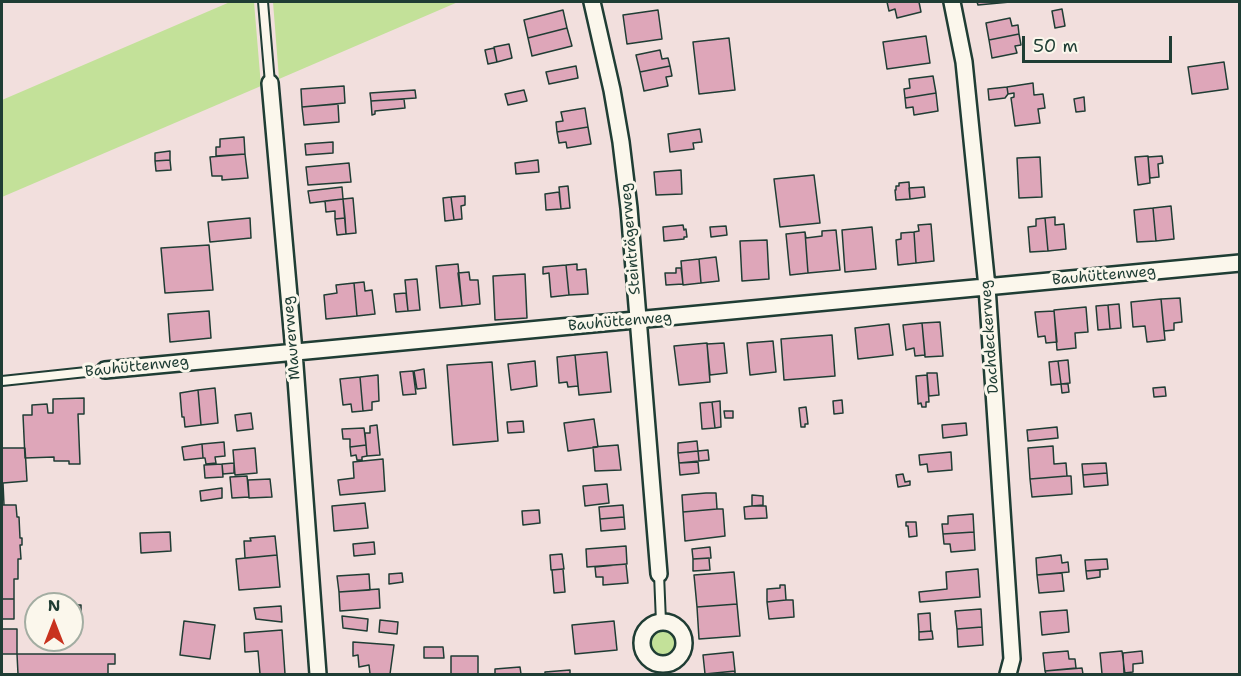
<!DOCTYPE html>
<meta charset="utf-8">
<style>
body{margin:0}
#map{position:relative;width:1241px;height:676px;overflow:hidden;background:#f2dfdd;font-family:"Shantell Sans",sans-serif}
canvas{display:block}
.frame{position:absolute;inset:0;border:3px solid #1f3d34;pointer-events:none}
.north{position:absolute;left:24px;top:592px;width:60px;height:60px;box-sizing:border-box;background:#fbf7ec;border:2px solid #a3ada2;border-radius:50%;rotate:0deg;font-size:16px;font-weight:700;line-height:24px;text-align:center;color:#1f3d34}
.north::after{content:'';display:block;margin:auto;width:21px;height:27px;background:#c8321e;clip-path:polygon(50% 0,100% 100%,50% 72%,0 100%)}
.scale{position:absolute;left:1022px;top:36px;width:150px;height:27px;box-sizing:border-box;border:3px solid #1f3d34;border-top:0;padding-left:8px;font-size:18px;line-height:21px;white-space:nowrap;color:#1f3d34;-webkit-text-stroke:4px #fbf7ec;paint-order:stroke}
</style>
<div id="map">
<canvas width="1241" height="676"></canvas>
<div class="frame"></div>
<div class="north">N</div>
<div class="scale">50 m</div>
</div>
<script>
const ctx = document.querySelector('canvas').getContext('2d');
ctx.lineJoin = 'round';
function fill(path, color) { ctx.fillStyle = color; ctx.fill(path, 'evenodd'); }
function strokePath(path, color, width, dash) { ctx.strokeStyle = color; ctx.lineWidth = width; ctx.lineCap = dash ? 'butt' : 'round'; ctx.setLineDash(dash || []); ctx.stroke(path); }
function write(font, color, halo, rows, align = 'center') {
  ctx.font = font + ' "Shantell Sans",sans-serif'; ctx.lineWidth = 6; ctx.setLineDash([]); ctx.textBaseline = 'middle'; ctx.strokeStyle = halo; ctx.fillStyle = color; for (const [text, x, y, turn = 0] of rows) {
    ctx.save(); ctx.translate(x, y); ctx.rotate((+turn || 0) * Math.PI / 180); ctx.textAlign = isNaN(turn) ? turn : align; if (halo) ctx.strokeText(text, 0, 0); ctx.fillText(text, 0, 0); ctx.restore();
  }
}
fill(new Path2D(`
 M 230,2 L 254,2 L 261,86 L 2,197 L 2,100 Z
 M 273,2 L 458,2 L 279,79 Z
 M649 644a14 14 0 1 1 28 0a14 14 0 1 1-28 0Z`), '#c3e199');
const building = new Path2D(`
 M 887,2 L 919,2 L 921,12 L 897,18 L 895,9 L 889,11 Z
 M 977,2 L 1010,2 L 978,5 Z
 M 1062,9 L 1065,26 L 1055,28 L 1052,11 Z
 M 563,10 L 567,28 L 528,38 L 524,20 Z
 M 658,10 L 662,39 L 627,44 L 623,15 Z
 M 1010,18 L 1012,26 L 1018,25 L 1019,34 L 989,40 L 986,23 Z
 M 567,28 L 572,46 L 532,56 L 528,38 Z
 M 1019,34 L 1021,45 L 1015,46 L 1017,53 L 992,58 L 989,40 Z
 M 926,36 L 930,63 L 887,69 L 883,42 Z
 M 729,38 L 735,90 L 699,94 L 693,42 Z
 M 509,44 L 512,58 L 497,62 L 494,47 Z
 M 494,48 L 497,62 L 488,64 L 485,50 Z
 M 660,50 L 662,59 L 668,58 L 670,66 L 640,72 L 636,55 Z
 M 1224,62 L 1228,89 L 1192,94 L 1188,67 Z
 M 576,66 L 578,78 L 549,84 L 546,72 Z
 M 670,66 L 672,76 L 666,77 L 668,86 L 644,91 L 640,72 Z
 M 933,76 L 936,93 L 905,98 L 904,89 L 910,88 L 909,79 Z
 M 1033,83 L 1034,95 L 1043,94 L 1045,108 L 1038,109 L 1040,123 L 1015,126 L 1011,98 L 1014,97 L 1014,93 L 1008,94 L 1007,87 Z
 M 344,86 L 345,103 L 302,107 L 301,89 Z
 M 1007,87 L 1008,94 L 1005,98 L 989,100 L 988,89 Z
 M 415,90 L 416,98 L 371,101 L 370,93 Z
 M 524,90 L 527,101 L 508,105 L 505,94 Z
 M 936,93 L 938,111 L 914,115 L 913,107 L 906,108 L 905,98 Z
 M 1084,97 L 1085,111 L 1076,112 L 1074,99 Z
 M 404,99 L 405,108 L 375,111 L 375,114 L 372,115 L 371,101 Z
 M 338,104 L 339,122 L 304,125 L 302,107 Z
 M 585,108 L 588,127 L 557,132 L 556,122 L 563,121 L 561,112 Z
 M 588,127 L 591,144 L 567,148 L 566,142 L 559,143 L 557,132 Z
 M 700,129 L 702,142 L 693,143 L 694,149 L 670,152 L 668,134 Z
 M 244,137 L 245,154 L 216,156 L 216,147 L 220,147 L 220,139 Z
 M 333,142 L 333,153 L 306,155 L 305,144 Z
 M 170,151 L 170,160 L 155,161 L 155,153 Z
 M 245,154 L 248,178 L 222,180 L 222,176 L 212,176 L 210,157 Z
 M 1148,156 L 1150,183 L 1138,185 L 1135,157 Z
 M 1162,156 L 1163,163 L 1158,164 L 1159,177 L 1150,178 L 1148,157 Z
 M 1040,157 L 1042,197 L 1019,198 L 1017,158 Z
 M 170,160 L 171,170 L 156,171 L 155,161 Z
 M 538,160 L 539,172 L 516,174 L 515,163 Z
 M 349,163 L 351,182 L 308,185 L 306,167 Z
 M 681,170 L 682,194 L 656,195 L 654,172 Z
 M 814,175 L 820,223 L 780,227 L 774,179 Z
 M 909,182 L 910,199 L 896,200 L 895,190 L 896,190 L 896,186 L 899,186 L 899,183 Z
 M 568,186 L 570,208 L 561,209 L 559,187 Z
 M 342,187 L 343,199 L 310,203 L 308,191 Z
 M 924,187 L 925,197 L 910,199 L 909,188 Z
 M 559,192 L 561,209 L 546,210 L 545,194 Z
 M 465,196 L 465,205 L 461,206 L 462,219 L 454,220 L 451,197 Z
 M 451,197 L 454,220 L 445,221 L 443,198 Z
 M 353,198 L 356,233 L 346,234 L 343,199 Z
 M 343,199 L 345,218 L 335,219 L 335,211 L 326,212 L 325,201 Z
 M 1171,206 L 1174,239 L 1156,241 L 1153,208 Z
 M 1153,208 L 1156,241 L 1137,242 L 1134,210 Z
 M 1055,217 L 1055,225 L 1064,224 L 1066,249 L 1048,251 L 1045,218 Z
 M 250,218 L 251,238 L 210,242 L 208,222 Z
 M 345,218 L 346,234 L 337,235 L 335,219 Z
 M 1045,218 L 1048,251 L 1030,252 L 1028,227 L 1036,226 L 1036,219 Z
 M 931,224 L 934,261 L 916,263 L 914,232 L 919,231 L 918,225 Z
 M 683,225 L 684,230 L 686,229 L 687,237 L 684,237 L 684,239 L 664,241 L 663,227 Z
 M 726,226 L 727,235 L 711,237 L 710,227 Z
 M 872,227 L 876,269 L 845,272 L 842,230 Z
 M 836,230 L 840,270 L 808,273 L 805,232 L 806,238 L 822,236 L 822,231 Z
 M 805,232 L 808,273 L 790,275 L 786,234 Z
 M 914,232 L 916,263 L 898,265 L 896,240 L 901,239 L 901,233 Z
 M 767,240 L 769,279 L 742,281 L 740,241 Z
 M 209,245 L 213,290 L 165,293 L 161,248 Z
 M 716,257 L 719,281 L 701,283 L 699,259 Z
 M 699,259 L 701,283 L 683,285 L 681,261 Z
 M 458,264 L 462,306 L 440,308 L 436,266 Z
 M 577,264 L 577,270 L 586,269 L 588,294 L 569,295 L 566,265 Z
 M 566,265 L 569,295 L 551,297 L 549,273 L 543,274 L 543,267 Z
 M 676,268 L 681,268 L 683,284 L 666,285 L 665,273 L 676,273 Z
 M 469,272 L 470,280 L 478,280 L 480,304 L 462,306 L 458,273 Z
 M 525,274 L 527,318 L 495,320 L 493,276 Z
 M 417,279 L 420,310 L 408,311 L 405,280 Z
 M 364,282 L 365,291 L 372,290 L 375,314 L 357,316 L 354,283 Z
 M 354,283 L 357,316 L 326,319 L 324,295 L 337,293 L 336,285 Z
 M 406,293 L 408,311 L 396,312 L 394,294 Z
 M 1180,298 L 1182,322 L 1174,323 L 1174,330 L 1164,331 L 1161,299 Z
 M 1161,299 L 1165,340 L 1147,342 L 1145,326 L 1133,327 L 1131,302 Z
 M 1119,304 L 1121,328 L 1110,329 L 1108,305 Z
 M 1108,305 L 1110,329 L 1098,330 L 1096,306 Z
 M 1086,307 L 1088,332 L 1075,333 L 1076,348 L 1057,350 L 1054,310 Z
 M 209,311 L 211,338 L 170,342 L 168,314 Z
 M 1054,311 L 1057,342 L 1046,343 L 1045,336 L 1038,337 L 1035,312 Z
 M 940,322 L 943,356 L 925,357 L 922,323 Z
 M 922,323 L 925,355 L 915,356 L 914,348 L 906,350 L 903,325 Z
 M 889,324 L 893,355 L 858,359 L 855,328 Z
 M 832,335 L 835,376 L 784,380 L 781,339 Z
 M 773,341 L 776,372 L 750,375 L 747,343 Z
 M 707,343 L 710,382 L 679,385 L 674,346 Z
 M 724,343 L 727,373 L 710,375 L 707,344 Z
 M 607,352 L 611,392 L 579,395 L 575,355 Z
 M 575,355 L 578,386 L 568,387 L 567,382 L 559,383 L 557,357 Z
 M 1068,360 L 1070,383 L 1061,384 L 1058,361 Z
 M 535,361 L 537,386 L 511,390 L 508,364 Z
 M 1058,361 L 1061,384 L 1051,385 L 1049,362 Z
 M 492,362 L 498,441 L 453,445 L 447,365 Z
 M 424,369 L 426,388 L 417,389 L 414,371 Z
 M 413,371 L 416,394 L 403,395 L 400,372 Z
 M 927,373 L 937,373 L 939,395 L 929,396 Z
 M 378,375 L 379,401 L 372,402 L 372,410 L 363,411 L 360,377 Z
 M 927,375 L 929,402 L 926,402 L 926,407 L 922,407 L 921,403 L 918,404 L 916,376 Z
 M 360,377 L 363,411 L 352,412 L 351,404 L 343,405 L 340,379 Z
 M 1061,384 L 1068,384 L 1069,392 L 1062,393 Z
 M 1165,387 L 1166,396 L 1154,397 L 1153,388 Z
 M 215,388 L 218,423 L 201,425 L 198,390 Z
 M 198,390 L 201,425 L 185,427 L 184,417 L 182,417 L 180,393 Z
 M 84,398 L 84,414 L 78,414 L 80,464 L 69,464 L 69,461 L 54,461 L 54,457 L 25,458 L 23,415 L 32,415 L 32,405 L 47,404 L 48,413 L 53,413 L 53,399 Z
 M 842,400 L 843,413 L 834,414 L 833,401 Z
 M 720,401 L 721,427 L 715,428 L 712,402 Z
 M 712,402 L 715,428 L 702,429 L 700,403 Z
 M 806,407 L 808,424 L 805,424 L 805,427 L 801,427 L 799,408 Z
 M 724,411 L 733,411 L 733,418 L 725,418 Z
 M 251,413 L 253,429 L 237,431 L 235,415 Z
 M 594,419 L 598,447 L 568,451 L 564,423 Z
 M 523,421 L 524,432 L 508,433 L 507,422 Z
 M 966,423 L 967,435 L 943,438 L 942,425 Z
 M 377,425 L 380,455 L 367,456 L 365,433 L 370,433 L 370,426 Z
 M 1057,427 L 1058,438 L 1028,441 L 1027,430 Z
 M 364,428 L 366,445 L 350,447 L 350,439 L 343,439 L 342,429 Z
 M 697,441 L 698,451 L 678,453 L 678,443 Z
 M 224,442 L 225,456 L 215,457 L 216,463 L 206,464 L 205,458 L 203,458 L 202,444 Z
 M 202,444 L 203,458 L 184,460 L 182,447 Z
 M 366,445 L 367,456 L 362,457 L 362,460 L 357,460 L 356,455 L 351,456 L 350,447 Z
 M 618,445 L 621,470 L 595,471 L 593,447 Z
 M 1053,446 L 1054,464 L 1066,463 L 1067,476 L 1030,479 L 1028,448 Z
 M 2,448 L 25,448 L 27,481 L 3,483 L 4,505 L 2,505 Z
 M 255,448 L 257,473 L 235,475 L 233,450 Z
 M 708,450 L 709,460 L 699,461 L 698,451 Z
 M 698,451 L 699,461 L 679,463 L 678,453 Z
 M 951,452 L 952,470 L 928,472 L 927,464 L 920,465 L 919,455 Z
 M 383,459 L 385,491 L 340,495 L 338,480 L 354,478 L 353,462 Z
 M 698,462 L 699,473 L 680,475 L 679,463 Z
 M 234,463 L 234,473 L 223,474 L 222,464 Z
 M 1106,463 L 1107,473 L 1083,475 L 1082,464 Z
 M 222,464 L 223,477 L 205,478 L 204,465 Z
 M 1107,473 L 1108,485 L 1084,487 L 1083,475 Z
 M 903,474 L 905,482 L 910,481 L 910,485 L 898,487 L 896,475 Z
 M 247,476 L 249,497 L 232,498 L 230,477 Z
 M 1067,476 L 1071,476 L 1072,494 L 1032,497 L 1030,479 Z
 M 270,479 L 272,497 L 249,498 L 248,480 Z
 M 607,484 L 609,503 L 585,506 L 583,486 Z
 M 222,488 L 222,498 L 201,501 L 200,491 Z
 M 706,493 L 716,493 L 717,509 L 683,512 L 682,495 Z
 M 752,495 L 763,496 L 763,505 L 752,506 Z
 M 365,503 L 368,528 L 334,531 L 332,506 Z
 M 2,505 L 16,505 L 17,517 L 19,517 L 20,538 L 22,538 L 22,545 L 20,545 L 21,559 L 18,559 L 18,579 L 14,579 L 14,599 L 2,599 Z
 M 623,505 L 624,517 L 600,519 L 599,507 Z
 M 752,506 L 766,506 L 767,518 L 745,519 L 744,507 Z
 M 717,509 L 723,509 L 725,536 L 685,541 L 683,512 Z
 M 539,510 L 540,523 L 523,525 L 522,511 Z
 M 973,514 L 974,532 L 943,534 L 942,524 L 948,524 L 948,516 Z
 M 624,517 L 625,529 L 601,531 L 600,519 Z
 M 906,522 L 916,522 L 917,536 L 909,537 L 908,526 L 906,526 Z
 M 170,532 L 171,551 L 141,553 L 140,533 Z
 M 974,532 L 975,550 L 951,552 L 950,544 L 944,544 L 943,534 Z
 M 275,536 L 277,555 L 245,558 L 244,541 L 251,541 L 250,538 Z
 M 374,542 L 375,554 L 354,556 L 353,544 Z
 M 626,546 L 627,564 L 587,567 L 586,549 Z
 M 710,547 L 711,558 L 693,559 L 692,549 Z
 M 562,554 L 564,569 L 551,570 L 550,555 Z
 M 277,555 L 280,587 L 239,590 L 236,559 Z
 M 1061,555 L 1062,563 L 1068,562 L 1069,572 L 1037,575 L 1036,558 Z
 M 709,558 L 710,570 L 693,571 L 693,559 Z
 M 1107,559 L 1108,569 L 1086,571 L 1085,560 Z
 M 626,564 L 628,583 L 603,585 L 603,577 L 596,577 L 595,567 Z
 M 563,569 L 565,592 L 554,593 L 552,570 Z
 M 978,569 L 980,597 L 920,602 L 919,592 L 947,589 L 946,572 Z
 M 1100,570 L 1100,577 L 1087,579 L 1086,571 Z
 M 734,572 L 737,604 L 697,607 L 694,575 Z
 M 402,573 L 403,582 L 389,584 L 389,574 Z
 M 1062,573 L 1064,591 L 1039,593 L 1037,575 Z
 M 369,574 L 370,590 L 339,592 L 337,576 Z
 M 780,585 L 785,585 L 786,600 L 767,602 L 767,589 L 780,588 Z
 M 379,589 L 380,608 L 340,611 L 339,592 Z
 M 2,599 L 14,599 L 14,619 L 2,619 Z
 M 786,600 L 793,600 L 794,617 L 769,619 L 767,602 Z
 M 737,604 L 740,636 L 699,639 L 697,607 Z
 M 72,605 L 81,605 L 81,617 L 72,617 Z
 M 281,606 L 282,622 L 256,619 L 254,608 Z
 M 981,609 L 982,627 L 957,629 L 955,611 Z
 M 1067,610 L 1069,632 L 1042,635 L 1040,612 Z
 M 930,613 L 931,631 L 919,632 L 918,614 Z
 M 342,616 L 368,619 L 367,631 L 343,628 Z
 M 380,620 L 398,622 L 397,634 L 379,632 Z
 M 184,621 L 215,625 L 210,659 L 180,655 Z
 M 614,621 L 617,650 L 575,654 L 572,625 Z
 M 982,627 L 983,645 L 958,647 L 957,629 Z
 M 2,629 L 17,629 L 17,654 L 2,654 Z
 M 282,630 L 285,674 L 260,674 L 258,651 L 245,652 L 244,633 Z
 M 932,631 L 933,639 L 919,640 L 919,632 Z
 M 353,642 L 394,645 L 390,674 L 370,674 L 369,665 L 359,667 L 358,655 L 353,656 Z
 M 424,647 L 443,647 L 444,658 L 424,658 Z
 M 1068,651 L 1069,659 L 1075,659 L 1076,668 L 1045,671 L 1043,653 Z
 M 1122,651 L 1125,674 L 1102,674 L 1100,653 Z
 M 1142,651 L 1143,663 L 1133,664 L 1133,672 L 1124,673 L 1123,653 Z
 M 733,652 L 735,671 L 705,674 L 703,655 Z
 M 17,654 L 115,654 L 115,664 L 108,664 L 108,674 L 18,674 Z
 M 451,656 L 478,656 L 478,674 L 451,674 Z
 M 520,667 L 521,674 L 495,674 L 495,669 Z
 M 1082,668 L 1083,674 L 1046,674 L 1045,671 Z
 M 570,670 L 570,674 L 545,674 L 545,672 Z
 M 735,671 L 735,674 L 705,674 Z`);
fill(building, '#dea6b9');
strokePath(building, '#1f3d34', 1.5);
const lane = new Path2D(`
 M 263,2 L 270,83
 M 2,381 L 105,370
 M 659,574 L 661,622`);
const street = new Path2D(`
 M 592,2 L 612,90 L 621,142 L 629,208 L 659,574
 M 952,2 L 964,62 L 987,287 L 1012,659 L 1008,674
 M 270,83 L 294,352 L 318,674
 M 105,370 L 1240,263
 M642 643a21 21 0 1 1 42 0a21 21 0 1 1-42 0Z`);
strokePath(lane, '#1f3d34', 12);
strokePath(street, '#1f3d34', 20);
strokePath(lane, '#fbf7ec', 8);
strokePath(street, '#fbf7ec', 15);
write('15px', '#1f3d34', '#fbf7ec', [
 ["Steinträgerweg",631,239,-95],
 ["Bauhüttenweg",1104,276,-5],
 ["Bauhüttenweg",620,322,-5],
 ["Dachdeckerweg",990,337,-94],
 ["Maurerweg",292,338,-95],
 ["Bauhüttenweg",137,367,-6]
]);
</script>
